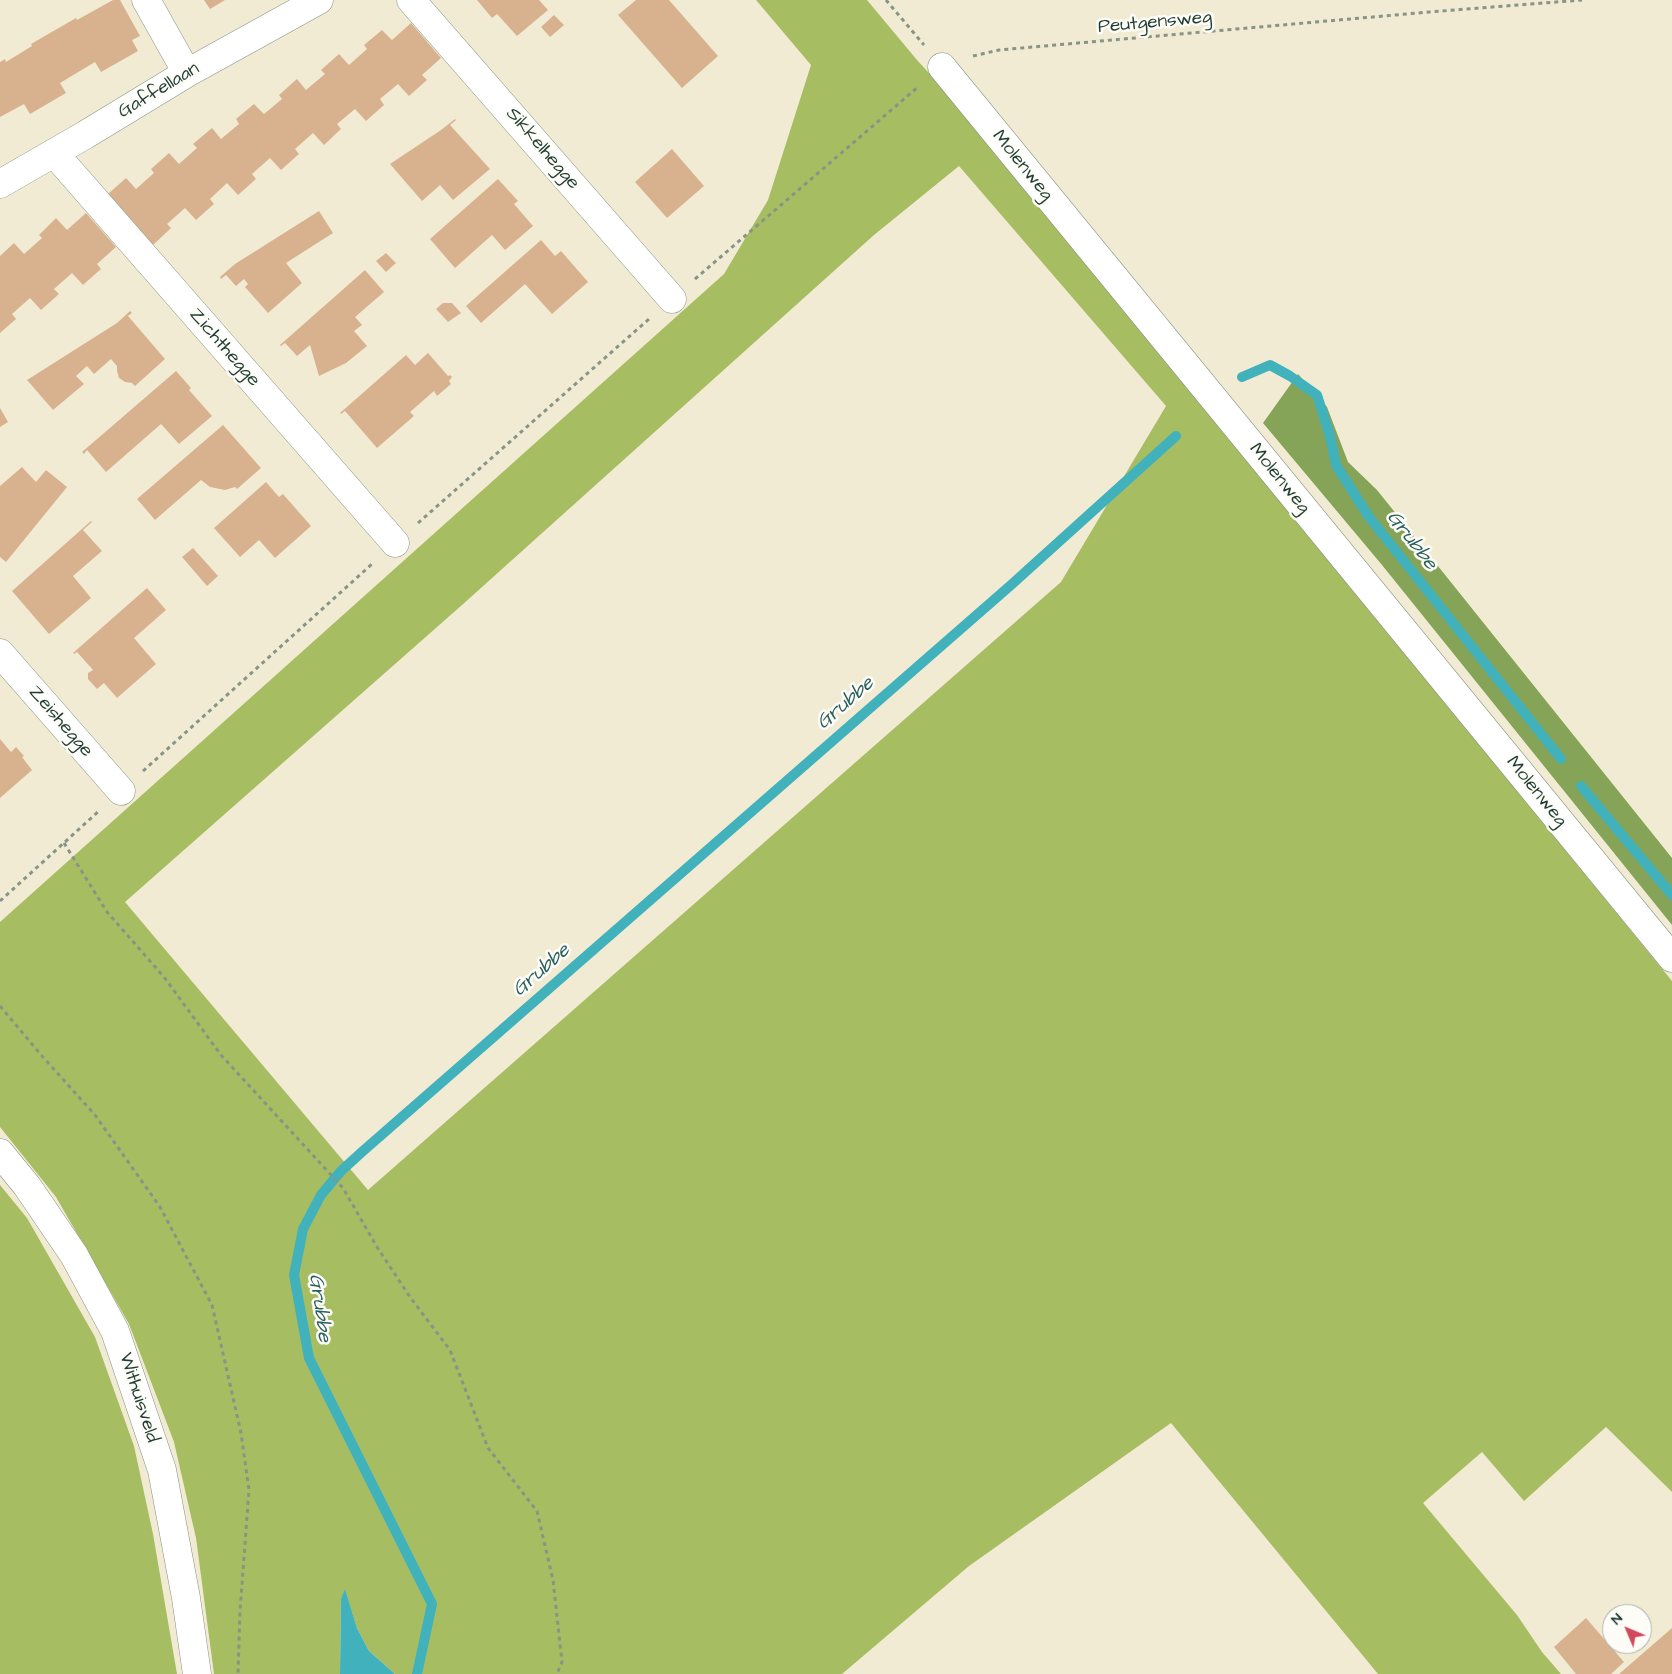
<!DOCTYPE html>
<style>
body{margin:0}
#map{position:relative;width:1672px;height:1674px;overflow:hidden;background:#f2ebd4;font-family:"Architects Daughter",sans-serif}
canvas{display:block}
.north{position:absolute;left:1602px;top:1604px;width:50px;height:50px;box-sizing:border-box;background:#fdfcf7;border:1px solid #a4b0a9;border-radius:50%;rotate:315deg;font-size:14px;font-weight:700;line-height:20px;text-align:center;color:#1f3d34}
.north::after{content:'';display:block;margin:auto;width:18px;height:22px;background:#d1495b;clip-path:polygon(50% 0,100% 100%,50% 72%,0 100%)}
</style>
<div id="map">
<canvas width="1672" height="1674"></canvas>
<div class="north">N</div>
</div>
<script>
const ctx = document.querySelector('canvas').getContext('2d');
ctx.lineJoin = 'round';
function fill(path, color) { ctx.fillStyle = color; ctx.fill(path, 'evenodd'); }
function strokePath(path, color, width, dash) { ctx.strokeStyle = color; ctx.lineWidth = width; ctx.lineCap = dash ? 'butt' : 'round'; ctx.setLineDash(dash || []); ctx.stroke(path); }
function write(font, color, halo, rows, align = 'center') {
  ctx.font = font + ' "Architects Daughter",sans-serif'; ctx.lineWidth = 5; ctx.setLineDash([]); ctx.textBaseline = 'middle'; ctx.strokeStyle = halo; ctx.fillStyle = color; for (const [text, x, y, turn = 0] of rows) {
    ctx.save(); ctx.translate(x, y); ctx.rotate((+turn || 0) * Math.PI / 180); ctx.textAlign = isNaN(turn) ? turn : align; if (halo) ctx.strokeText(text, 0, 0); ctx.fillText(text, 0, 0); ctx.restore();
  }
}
fill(new Path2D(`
 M 756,0 L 867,0 L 917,60 L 984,133 L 1351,587 L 1672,981 L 1672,1492 L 1606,1427 L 1524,1501 L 1482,1452 L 1423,1503 L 1517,1615 L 1542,1652 L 1561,1674 L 1378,1674 L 1171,1423 L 969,1566 L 842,1674 L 395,1674 L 369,1651 L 357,1628 L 345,1590 L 341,1598 L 340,1674 L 214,1674 L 196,1538 L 174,1442 L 129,1324 L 56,1197 L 0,1127 L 0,922 L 724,274 L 768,200 L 811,65 ZM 959,166 L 1166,406 L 1061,582 L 368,1190 L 125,902 L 462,605 L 874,235 Z
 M 0,1185 L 27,1218 L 95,1337 L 134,1446 L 153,1534 L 177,1674 L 0,1674 Z`), '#a7bd62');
fill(new Path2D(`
 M 1298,374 L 1327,407 L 1348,462 L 1377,490 L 1672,858 L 1672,925 L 1382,565 L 1263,423 Z`), '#85a458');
fill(new Path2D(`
 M 345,1589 L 357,1628 L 369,1651 L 395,1674 L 340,1674 L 341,1598 Z`), '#41b1bc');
strokePath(new Path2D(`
 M 1242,377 L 1270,365 L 1290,376 L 1317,395 L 1330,436 L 1336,465 L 1369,517 L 1561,759
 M 1581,786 L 1672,895
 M 417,1674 L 432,1604 L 309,1358 L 294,1275 L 303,1229 L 321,1195 L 341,1171 L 363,1151 L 1011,585 L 1176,436`), '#41b1bc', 10);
fill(new Path2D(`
 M 113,0 L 120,0 L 140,36 L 132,40 L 138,51 L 101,72 L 95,62 L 60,83 L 66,93 L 30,114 L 24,104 L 0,117 L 0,62 L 5,59 L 6,62 L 32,46 L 31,44 L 76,18 L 77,20 Z
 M 204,0 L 225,0 L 210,9 Z
 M 477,0 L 539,0 L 548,10 L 517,36 L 497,14 L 492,18 Z
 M 636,0 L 669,0 L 718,56 L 682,88 L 618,15 Z
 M 554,15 L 564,25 L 550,37 L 541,27 Z
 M 411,23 L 441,58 L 422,75 L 427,80 L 409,96 L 398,84 L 380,99 L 384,105 L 366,121 L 355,109 L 337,124 L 341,129 L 324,145 L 313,133 L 295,149 L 299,154 L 281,170 L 270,158 L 252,174 L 256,179 L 238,195 L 227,183 L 210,199 L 214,204 L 196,220 L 185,208 L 167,224 L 171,228 L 153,245 L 108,194 L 126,178 L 136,189 L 154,173 L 151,169 L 169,153 L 179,164 L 197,148 L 193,144 L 212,128 L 221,139 L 239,124 L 236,119 L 254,104 L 264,114 L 282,99 L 279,95 L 297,79 L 306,90 L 325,74 L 321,70 L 339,54 L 349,65 L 367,49 L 364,45 L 382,30 L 392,40 Z
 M 455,119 L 456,120 L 450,125 L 490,169 L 453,200 L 440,185 L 422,201 L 390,164 L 441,130 Z
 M 672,149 L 704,186 L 667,218 L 635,182 Z
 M 498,179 L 518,201 L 514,204 L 533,226 L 505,250 L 492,235 L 455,268 L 430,239 Z
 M 319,211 L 333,233 L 286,263 L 302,283 L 268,313 L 245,287 L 248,284 L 244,279 L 236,286 L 226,275 L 221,279 L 220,277 L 235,264 Z
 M 86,213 L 116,247 L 97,264 L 101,269 L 83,285 L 72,273 L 54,289 L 59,294 L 41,310 L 30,298 L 12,314 L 16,319 L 0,333 L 0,256 L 14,243 L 24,254 L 42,238 L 39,235 L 56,218 L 67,230 Z
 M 541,240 L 555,256 L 561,251 L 588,282 L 552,314 L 525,284 L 481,323 L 466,306 Z
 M 386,253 L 396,263 L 386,272 L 376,261 Z
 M 365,270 L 384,292 L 355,317 L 362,325 L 354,331 L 367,346 L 346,363 L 319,376 L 310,345 L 297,356 L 285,343 L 281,346 L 280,345 Z
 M 443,303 L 452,303 L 461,313 L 448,322 L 436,309 Z
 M 130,311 L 132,313 L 128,316 L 165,359 L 135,386 L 132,383 L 125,382 L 119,378 L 117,371 L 117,366 L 111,359 L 94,374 L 87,366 L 76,376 L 84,384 L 53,410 L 27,380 L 117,323 Z
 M 428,353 L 448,376 L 450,375 L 452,377 L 449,381 L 451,384 L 437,396 L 434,391 L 410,412 L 414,416 L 377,448 L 345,411 L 341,414 L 340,413 L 406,355 L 415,365 Z
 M 176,371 L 191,388 L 189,390 L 212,416 L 179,444 L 161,424 L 106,472 L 87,450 L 84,454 L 82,452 Z
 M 0,408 L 8,422 L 0,427 Z
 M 223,425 L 261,468 L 237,489 L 235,487 L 225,490 L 210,487 L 201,480 L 155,520 L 137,499 Z
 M 22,467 L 36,482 L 46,470 L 67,487 L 6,562 L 0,557 L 0,486 Z
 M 266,482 L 279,497 L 283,494 L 311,526 L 275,558 L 259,540 L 240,557 L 214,528 Z
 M 91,521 L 92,522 L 83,530 L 102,551 L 73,576 L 91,598 L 49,634 L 12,591 Z
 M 193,548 L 218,576 L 207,586 L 182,557 Z
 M 147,588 L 166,610 L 134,638 L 156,664 L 117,698 L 104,683 L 97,689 L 88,679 L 88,673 L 93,670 L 77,652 L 74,654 L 73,653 Z
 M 0,739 L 11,752 L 16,747 L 24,756 L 22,757 L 32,770 L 0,798 Z
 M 1586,1618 L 1624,1662 L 1611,1674 L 1576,1674 L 1554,1647 Z
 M 1672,1628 L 1672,1674 L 1619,1674 Z`), '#d8b28e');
const minor = new Path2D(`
 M 146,0 L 187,73
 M 411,0 L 672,299
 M 942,67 L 1672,958
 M 54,153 L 395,543
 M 0,184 L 85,135 L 187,73 L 319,0
 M 0,653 L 121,791
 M 0,1153 L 27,1186 L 74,1255 L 115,1331 L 162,1470 L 186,1598 L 197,1674`);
strokePath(minor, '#889484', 29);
strokePath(new Path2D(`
 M 886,0 L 924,45
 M 973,56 L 999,50 L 1429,12 L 1582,0
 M 695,279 L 918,87
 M 418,523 L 649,319
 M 143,771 L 372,564
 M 64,843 L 107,912 L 164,977 L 221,1055 L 343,1188 L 377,1247 L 410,1297 L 450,1350 L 488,1448 L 537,1511 L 553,1580 L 562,1662 L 557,1674
 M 0,901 L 100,810
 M 0,1006 L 42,1056 L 95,1115 L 160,1207 L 212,1305 L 241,1433 L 249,1490 L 240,1611 L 238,1674`), '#889484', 3, [4, 4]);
strokePath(minor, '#fff', 28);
write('19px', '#1f3d34', '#fdfcf7', [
 ["Peutgensweg",1155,23,-5],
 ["Gaffellaan",159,91,-31],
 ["Sikkelhegge",542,149,49],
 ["Molenweg",1022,166,51],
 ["Zichthegge",224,348,49],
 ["Molenweg",1279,479,51],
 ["Zeishegge",60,722,49],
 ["Molenweg",1536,792,51],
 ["Withuisveld",138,1398,72]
]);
write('italic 20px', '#29605d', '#fdfcf7', [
 ["Grubbe",1411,541,52],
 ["Grubbe",846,704,-41],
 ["Grubbe",542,971,-41],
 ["Grubbe",319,1308,82]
]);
</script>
